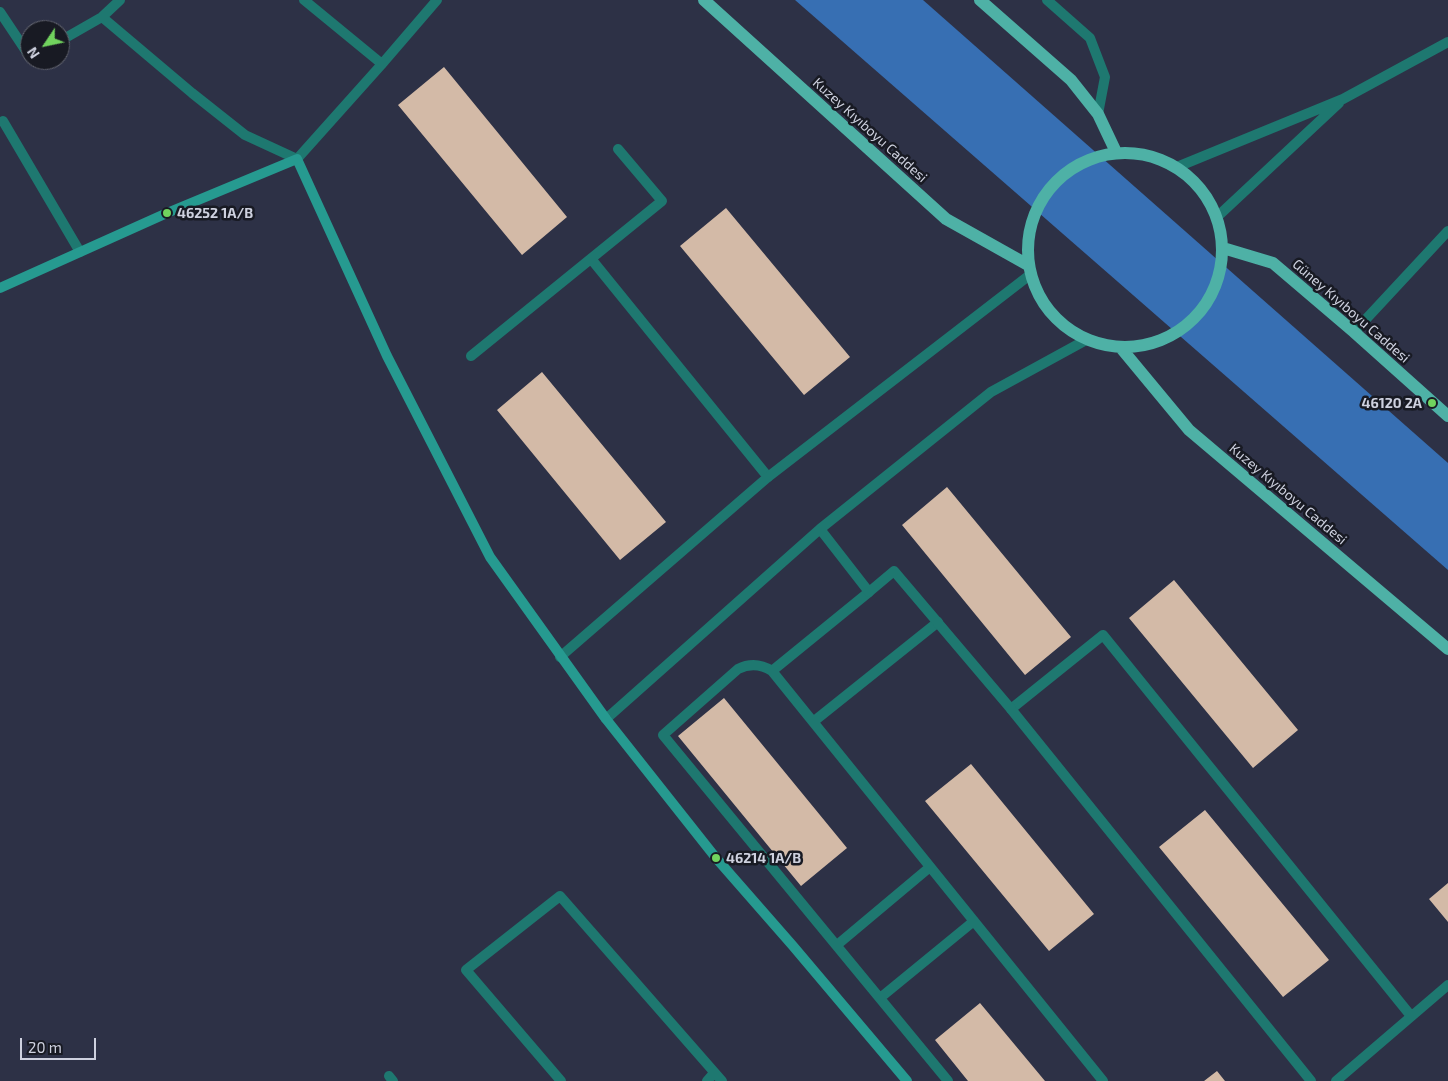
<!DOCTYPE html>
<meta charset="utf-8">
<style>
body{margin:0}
#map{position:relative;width:1448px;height:1081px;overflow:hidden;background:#2d3146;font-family:"Exo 2",sans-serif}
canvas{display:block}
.north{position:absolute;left:20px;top:20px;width:50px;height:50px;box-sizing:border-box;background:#181a23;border:1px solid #61636e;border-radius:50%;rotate:236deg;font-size:14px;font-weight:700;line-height:20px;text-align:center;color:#ced1df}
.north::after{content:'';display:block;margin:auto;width:18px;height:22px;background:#71d35e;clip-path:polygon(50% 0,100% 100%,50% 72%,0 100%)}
.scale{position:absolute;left:20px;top:1038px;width:76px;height:22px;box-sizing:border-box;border:2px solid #ced1df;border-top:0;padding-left:6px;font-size:15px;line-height:18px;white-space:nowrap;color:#ced1df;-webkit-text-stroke:4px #181a23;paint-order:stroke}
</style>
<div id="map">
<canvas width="1448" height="1081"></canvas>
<div class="north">N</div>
<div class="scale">20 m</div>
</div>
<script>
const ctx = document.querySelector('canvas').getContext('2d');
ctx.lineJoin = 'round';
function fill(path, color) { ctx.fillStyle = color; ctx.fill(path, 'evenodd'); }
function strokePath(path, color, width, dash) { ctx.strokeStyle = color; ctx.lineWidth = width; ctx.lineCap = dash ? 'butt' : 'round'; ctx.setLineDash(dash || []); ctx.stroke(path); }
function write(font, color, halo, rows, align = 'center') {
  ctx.font = font + ' "Exo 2",sans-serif'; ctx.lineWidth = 5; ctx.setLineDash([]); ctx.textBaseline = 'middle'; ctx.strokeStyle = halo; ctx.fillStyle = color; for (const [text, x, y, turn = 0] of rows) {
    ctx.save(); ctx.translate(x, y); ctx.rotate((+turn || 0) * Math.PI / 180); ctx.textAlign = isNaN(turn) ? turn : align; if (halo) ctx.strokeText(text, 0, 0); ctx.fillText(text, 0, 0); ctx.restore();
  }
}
fill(new Path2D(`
 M 795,0 L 923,0 L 1448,463 L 1448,570 Z`), '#376fb3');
fill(new Path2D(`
 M 444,67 L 567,217 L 522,255 L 398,105 Z
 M 726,208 L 850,357 L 804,395 L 680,246 Z
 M 542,372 L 666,522 L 620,560 L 497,410 Z
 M 947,487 L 1071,637 L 1025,675 L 902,525 Z
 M 1174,580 L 1298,730 L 1253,768 L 1129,618 Z
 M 724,698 L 847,848 L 801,886 L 678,736 Z
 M 971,764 L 1094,914 L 1049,951 L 925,801 Z
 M 1205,810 L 1329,960 L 1283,997 L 1159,847 Z
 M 1448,883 L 1448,922 L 1429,899 Z
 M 980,1003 L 1045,1081 L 968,1081 L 935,1040 Z
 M 1217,1071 L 1225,1081 L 1204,1081 Z`), '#d3baa7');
strokePath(new Path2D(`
 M 3,121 L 80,252
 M 592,260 L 768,477
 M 471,356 L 662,201 L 618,149
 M 869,592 L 772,671 L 1103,1081
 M 772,671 C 761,664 750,663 738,669 L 663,735 L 948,1081
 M 1011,709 L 1103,635 L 1411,1016
 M 813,722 L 938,622
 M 837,945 L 930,867
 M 880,998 L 974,921
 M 389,1076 L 393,1081
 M 1336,1081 L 1448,985`), '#1e7870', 10);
strokePath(new Path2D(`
 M 304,0 L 382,64
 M 1047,0 L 1090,38 L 1105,77 L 1098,114
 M 0,12 L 30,57
 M 102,17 L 192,93 L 245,135 L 297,159 L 382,64 L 437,0
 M 60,41 L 102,17 L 120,0
 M 1177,167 L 1343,99 L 1448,42
 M 1217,217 L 1339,103
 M 1354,332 L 1448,231
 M 820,529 L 869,592 L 894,571 L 1011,709 L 1311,1081
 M 560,657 L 768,477 L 1031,274
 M 606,719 L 820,529 L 991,392 L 1086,340
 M 561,1081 L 466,970 L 560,896 L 722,1081
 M 707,1081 L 714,1073`), '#1e7870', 10);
strokePath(new Path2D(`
 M 0,288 L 167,213 L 297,159 L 387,356 L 490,557 L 606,719 L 716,858 L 793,946 L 907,1081`), '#269a90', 10);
strokePath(new Path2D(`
 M 704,0 L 946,219 L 1028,265
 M 980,0 L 1071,80 L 1098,114 L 1116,152
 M1028 250a97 97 0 1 1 194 0a97 97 0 1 1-194 0Z
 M 1223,248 L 1273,263 L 1354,332 L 1448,416
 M 1121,348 L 1189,430 L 1448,649`), '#4eb1a6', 12);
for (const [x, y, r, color] of [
 [167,213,5,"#71d35e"],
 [1432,403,5,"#71d35e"],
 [716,858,5,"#71d35e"]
]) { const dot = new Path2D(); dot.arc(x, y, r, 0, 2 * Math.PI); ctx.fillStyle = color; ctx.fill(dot); strokePath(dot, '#181a23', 2); }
write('14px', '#ced1df', '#181a23', [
 ["Kuzey Kıyıboyu Caddesi",870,130,42],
 ["Güney Kıyıboyu Caddesi",1351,311,41],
 ["Kuzey Kıyıboyu Caddesi",1288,494,40]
]);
write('bold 14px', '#ced1df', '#181a23', [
 ["46252 1A/B",177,213],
 ["46120 2A",1422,403,"right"],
 ["46214 1A/B",726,858]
], 'left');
</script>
